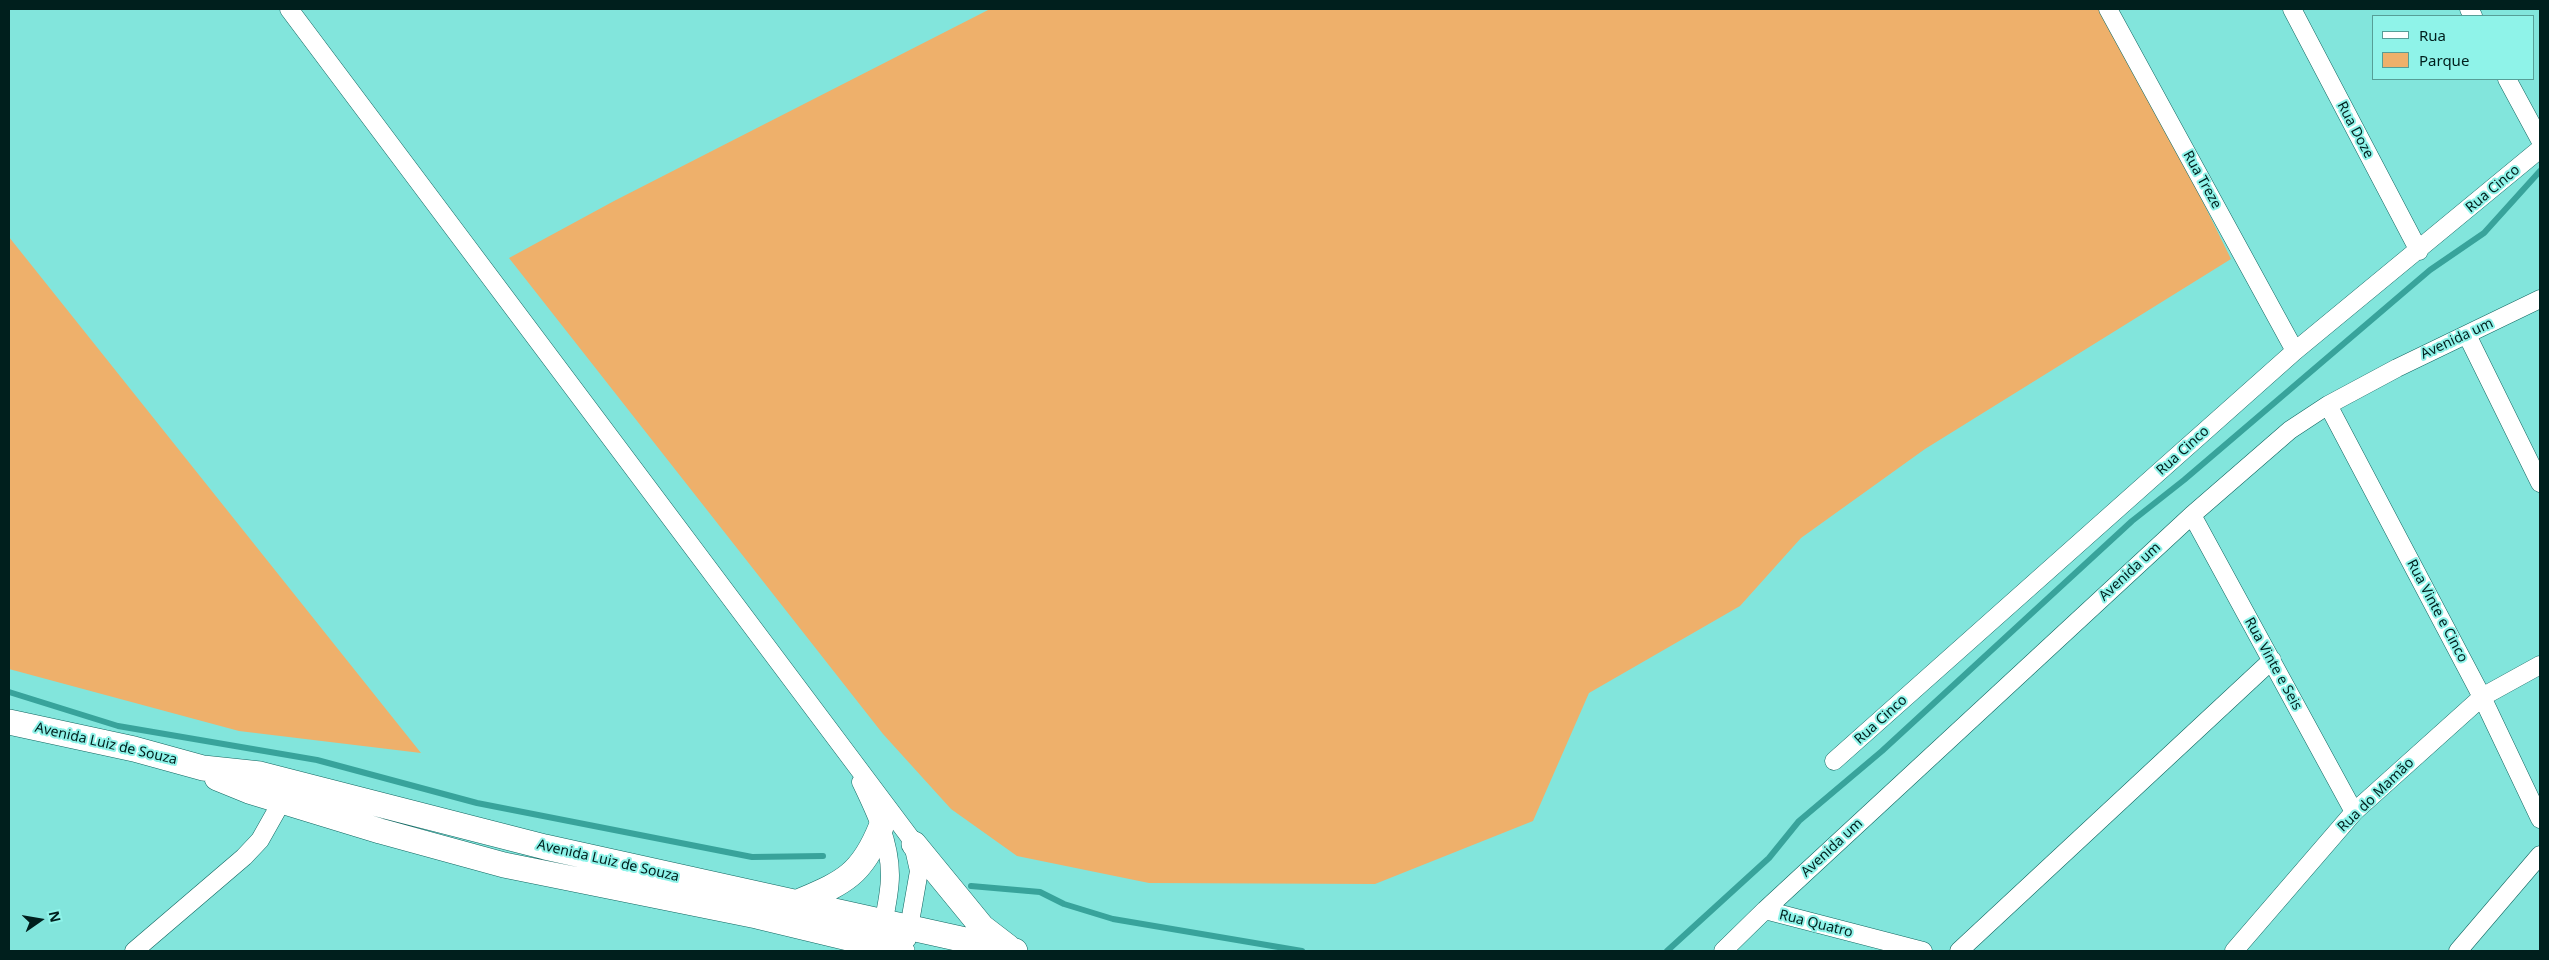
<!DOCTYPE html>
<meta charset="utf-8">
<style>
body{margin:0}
#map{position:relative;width:2549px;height:960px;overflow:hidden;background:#82e5dc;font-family:"Noto Sans",sans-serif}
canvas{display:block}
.frame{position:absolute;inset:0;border:10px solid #001f1d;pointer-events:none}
.legend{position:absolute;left:2372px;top:15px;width:162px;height:65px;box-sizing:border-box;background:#8ff3e9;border:1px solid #569e97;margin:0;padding:6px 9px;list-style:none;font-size:15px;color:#001f1d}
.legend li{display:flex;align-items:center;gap:10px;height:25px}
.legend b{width:25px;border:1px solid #569e97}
.north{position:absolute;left:15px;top:895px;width:50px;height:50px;-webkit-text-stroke:4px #8ff3e9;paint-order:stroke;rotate:77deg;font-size:14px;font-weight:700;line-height:20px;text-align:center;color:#001f1d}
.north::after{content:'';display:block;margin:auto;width:18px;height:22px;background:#001f1d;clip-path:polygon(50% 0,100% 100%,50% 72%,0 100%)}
</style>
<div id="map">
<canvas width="2549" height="960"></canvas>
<div class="frame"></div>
<ul class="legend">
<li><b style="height:6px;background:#fff"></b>Rua</li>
<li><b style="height:14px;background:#eeb06b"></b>Parque</li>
</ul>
<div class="north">N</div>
</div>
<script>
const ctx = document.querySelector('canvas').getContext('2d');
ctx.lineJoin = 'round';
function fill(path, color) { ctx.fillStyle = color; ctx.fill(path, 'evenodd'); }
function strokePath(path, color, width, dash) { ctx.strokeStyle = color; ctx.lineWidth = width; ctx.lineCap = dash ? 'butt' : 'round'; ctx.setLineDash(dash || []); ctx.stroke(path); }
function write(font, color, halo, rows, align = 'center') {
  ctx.font = font + ' "Noto Sans",sans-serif'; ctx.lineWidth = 4; ctx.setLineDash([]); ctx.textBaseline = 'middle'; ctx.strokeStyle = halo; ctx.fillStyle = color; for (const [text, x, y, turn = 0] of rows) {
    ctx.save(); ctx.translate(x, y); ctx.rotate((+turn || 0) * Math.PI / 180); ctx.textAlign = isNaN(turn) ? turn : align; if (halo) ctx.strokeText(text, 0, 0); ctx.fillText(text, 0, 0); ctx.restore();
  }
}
fill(new Path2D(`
 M 990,9 L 2108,9 L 2231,259 L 1925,449 L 1801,538 L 1740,606 L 1589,693 L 1533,821 L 1375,884 L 1149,883 L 1017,856 L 951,809 L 883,734 L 509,258 L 614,201 Z
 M 9,237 L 421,753 L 239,731 L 9,669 Z`), '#eeb06b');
strokePath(new Path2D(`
 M 9,692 L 118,726 L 317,760 L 477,803 L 752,857 L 823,856
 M 971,886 L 1040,892 L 1064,904 L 1113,919 L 1302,951
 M 1667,951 L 1769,858 L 1799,821 L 1882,751 L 2132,521 L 2184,480 L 2430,270 L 2484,233 L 2540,171`), '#38a39b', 6);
const minor = new Path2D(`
 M 289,9 L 912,840 L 919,871 L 907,939
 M 2108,9 L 2295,351
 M 2292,9 L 2419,251
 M 2469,9 L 2473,16
 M 2507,79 L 2540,140
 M 2467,335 L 2540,483
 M 2328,405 L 2482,697 L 2540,819
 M 2192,515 L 2354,812
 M 1834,761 L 2295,351 L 2540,149
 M 861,782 C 875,811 890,842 890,875 C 890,894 885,914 881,933
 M 1765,910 L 2192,515 L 2290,430 L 2328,405 L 2397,368 L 2540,299
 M 134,951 L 244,857 L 260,840 L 282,801
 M 1723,951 L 1765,910 L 1923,951
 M 1959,951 L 2272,660
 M 2234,951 L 2354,812 L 2482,697 L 2540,665
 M 2458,951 L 2540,855`);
const secondary = new Path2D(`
 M 9,722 L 134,749 L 203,768 L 260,774 L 545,847 L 1015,951
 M 217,778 L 249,791 L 380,831 L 504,865 L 757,916 L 902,951
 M 914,844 L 982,927 L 1008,947
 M 796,903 C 842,883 861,877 881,827`);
strokePath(minor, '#106660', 19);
strokePath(secondary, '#106660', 26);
strokePath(minor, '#fff', 18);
strokePath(secondary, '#fff', 25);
write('14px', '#001f1d', '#8ff3e9', [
 ["Rua Doze",2355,130,62],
 ["Rua Treze",2202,180,61],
 ["Rua Cinco",2493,189,-40],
 ["Avenida um",2457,339,-25],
 ["Rua Cinco",2183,451,-42],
 ["Avenida um",2130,572,-43],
 ["Rua Vinte e Cinco",2437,611,62],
 ["Rua Vinte e Seis",2273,664,61],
 ["Rua Cinco",1881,720,-42],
 ["Avenida Luiz de Souza",106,744,13],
 ["Rua do Mamão",2376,795,-44],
 ["Avenida um",1832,848,-43],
 ["Avenida Luiz de Souza",608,861,13],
 ["Rua Quatro",1816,924,14]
]);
</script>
